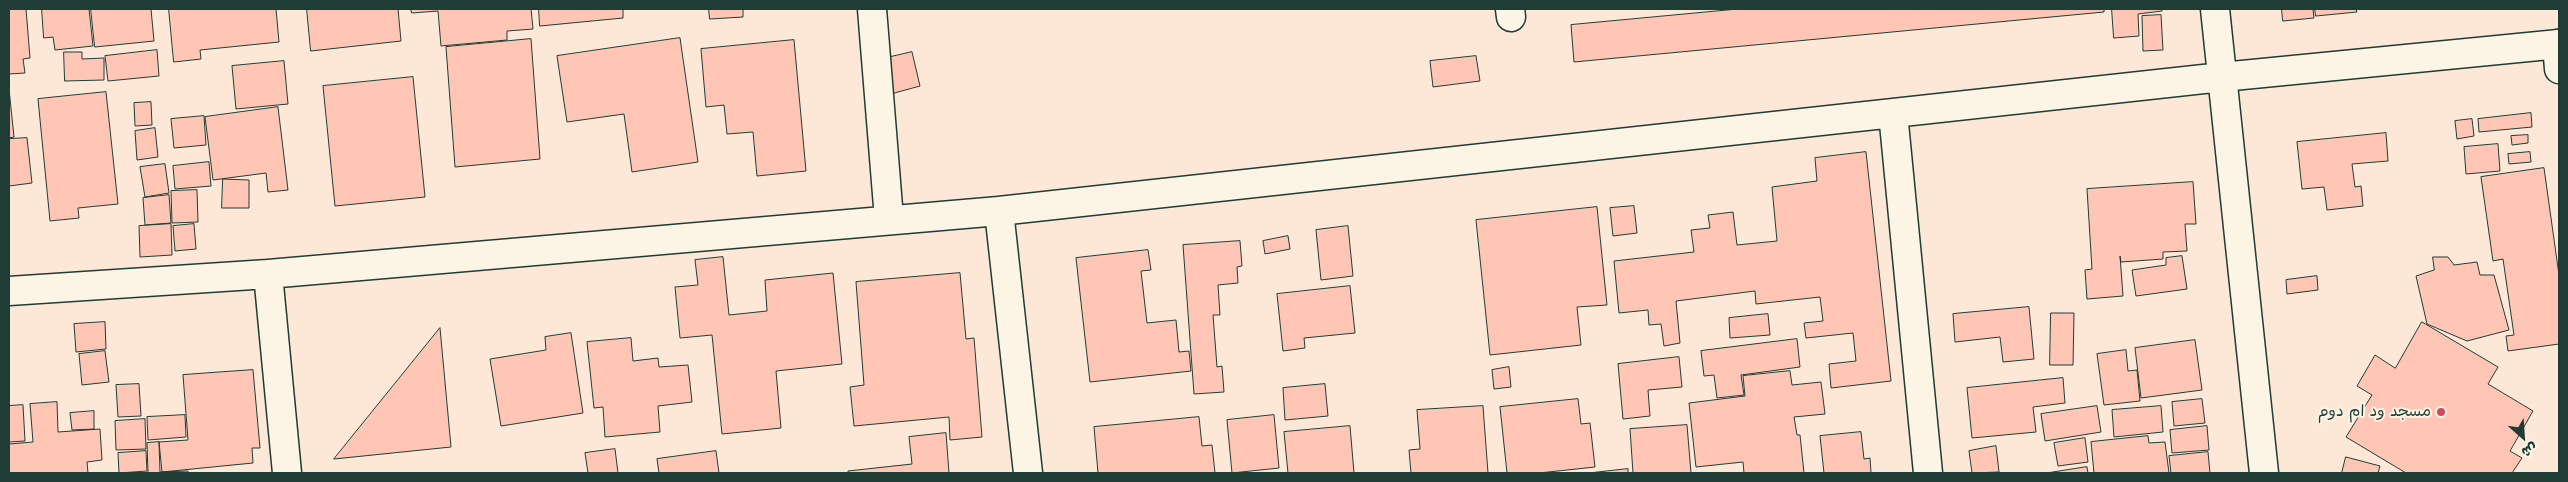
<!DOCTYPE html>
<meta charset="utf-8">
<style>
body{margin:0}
#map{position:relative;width:2568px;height:482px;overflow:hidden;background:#fde7d7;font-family:"Playpen Sans","Playpen Sans Arabic",sans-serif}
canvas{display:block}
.frame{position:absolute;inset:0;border:10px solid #1f3d34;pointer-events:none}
.north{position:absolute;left:2498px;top:412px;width:50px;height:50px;-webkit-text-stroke:4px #fcf5e5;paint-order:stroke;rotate:154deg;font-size:14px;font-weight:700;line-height:20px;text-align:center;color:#1f3d34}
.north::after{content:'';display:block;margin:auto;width:18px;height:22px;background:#1f3d34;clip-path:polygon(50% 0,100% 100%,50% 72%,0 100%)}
</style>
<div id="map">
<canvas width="2568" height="482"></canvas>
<div class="frame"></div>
<div class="north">ش</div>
</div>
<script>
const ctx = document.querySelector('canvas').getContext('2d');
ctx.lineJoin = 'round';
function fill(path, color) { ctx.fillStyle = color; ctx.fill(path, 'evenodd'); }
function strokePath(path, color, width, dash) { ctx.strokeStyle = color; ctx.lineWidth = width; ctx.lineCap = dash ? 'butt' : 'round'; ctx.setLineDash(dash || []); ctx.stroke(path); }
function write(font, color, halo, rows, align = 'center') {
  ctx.font = font + ' "Playpen Sans","Playpen Sans Arabic",sans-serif'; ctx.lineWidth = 4; ctx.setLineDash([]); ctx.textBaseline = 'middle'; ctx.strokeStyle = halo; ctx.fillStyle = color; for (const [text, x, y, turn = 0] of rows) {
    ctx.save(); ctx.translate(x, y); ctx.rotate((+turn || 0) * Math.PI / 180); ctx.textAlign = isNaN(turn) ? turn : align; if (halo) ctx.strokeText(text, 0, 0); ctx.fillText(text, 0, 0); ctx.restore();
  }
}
const building = new Path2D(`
 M 9,9 L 26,9 L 30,58 L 23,59 L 25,73 L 9,74 Z
 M 42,9 L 89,9 L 93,46 L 55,50 L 53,37 L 44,38 Z
 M 91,9 L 151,9 L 154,41 L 95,47 Z
 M 169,9 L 276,9 L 279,42 L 200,50 L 201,59 L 174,62 Z
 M 307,9 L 398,9 L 401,41 L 311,51 Z
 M 411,9 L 531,9 L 533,29 L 507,31 L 507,40 L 441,46 L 438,11 L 412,13 Z
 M 539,9 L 623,9 L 623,18 L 540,26 Z
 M 709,9 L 743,9 L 743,17 L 710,19 Z
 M 1738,9 L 2104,9 L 2104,12 L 1574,62 L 1571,25 Z
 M 2112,9 L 2162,9 L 2162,11 L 2138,14 L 2139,36 L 2114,38 Z
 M 2282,9 L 2313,9 L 2314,18 L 2283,21 Z
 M 2315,9 L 2356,9 L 2357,12 L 2316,16 Z
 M 2161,15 L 2163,50 L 2143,51 L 2142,16 Z
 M 680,38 L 698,162 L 632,172 L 624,114 L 567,122 L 557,56 Z
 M 531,39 L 540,159 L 455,167 L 446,47 Z
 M 794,40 L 806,171 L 757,176 L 753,132 L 727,134 L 724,105 L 706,107 L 701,49 Z
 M 157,50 L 159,76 L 108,81 L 105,56 Z
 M 64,52 L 82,52 L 82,59 L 104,58 L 104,80 L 65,81 Z
 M 912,52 L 920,86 L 887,95 L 878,60 Z
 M 1476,56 L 1480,81 L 1433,87 L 1430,61 Z
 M 284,61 L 288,104 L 236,109 L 232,66 Z
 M 413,77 L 425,197 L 335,206 L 323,86 Z
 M 9,89 L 14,137 L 9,138 Z
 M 106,92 L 118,204 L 78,208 L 79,218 L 50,221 L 38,99 Z
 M 151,102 L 152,125 L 135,126 L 134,103 Z
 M 278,107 L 288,190 L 268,192 L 266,173 L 213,180 L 205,117 Z
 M 2531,113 L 2532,127 L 2479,132 L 2478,119 Z
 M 204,116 L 206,145 L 174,148 L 171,119 Z
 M 2472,119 L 2474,136 L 2457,139 L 2455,121 Z
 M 155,128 L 158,157 L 137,160 L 135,131 Z
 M 2386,133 L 2388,161 L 2352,164 L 2355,187 L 2361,186 L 2363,206 L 2327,210 L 2324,187 L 2302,189 L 2297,142 Z
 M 2528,135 L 2528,143 L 2512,145 L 2511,136 Z
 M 27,138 L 32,183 L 9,186 L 9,139 Z
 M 2498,144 L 2500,171 L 2466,174 L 2464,147 Z
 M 1866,152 L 1891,381 L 1831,388 L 1829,364 L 1856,361 L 1853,333 L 1806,338 L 1804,323 L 1823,321 L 1820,297 L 1756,304 L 1755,291 L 1676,301 L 1680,343 L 1664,346 L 1661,324 L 1649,325 L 1648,310 L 1619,313 L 1614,261 L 1694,252 L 1691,230 L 1710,228 L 1708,215 L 1733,212 L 1737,245 L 1777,241 L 1772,187 L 1817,181 L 1815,158 Z
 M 2530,152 L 2531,162 L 2509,164 L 2508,154 Z
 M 209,162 L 211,186 L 175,189 L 173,166 Z
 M 165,164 L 169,193 L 145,197 L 140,167 Z
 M 2544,168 L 2559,275 L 2559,344 L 2508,351 L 2506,336 L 2514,335 L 2503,259 L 2493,261 L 2481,177 Z
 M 223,179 L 249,180 L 249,208 L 222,208 Z
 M 2193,182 L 2196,224 L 2185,224 L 2187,251 L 2163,252 L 2163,259 L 2121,262 L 2120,256 L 2123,296 L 2087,299 L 2085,270 L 2092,269 L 2087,189 Z
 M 197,190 L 198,222 L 172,223 L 171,191 Z
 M 169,195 L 171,223 L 145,225 L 143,198 Z
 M 1634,206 L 1637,233 L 1613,236 L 1610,208 Z
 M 1597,207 L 1607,305 L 1577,307 L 1581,345 L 1490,355 L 1476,220 Z
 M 171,224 L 172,255 L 140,257 L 139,226 Z
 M 194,224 L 196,249 L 175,251 L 173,226 Z
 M 1348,226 L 1353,276 L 1321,280 L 1316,230 Z
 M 1288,236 L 1290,249 L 1265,254 L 1263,241 Z
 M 1240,241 L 1242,266 L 1237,267 L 1238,283 L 1218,285 L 1220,315 L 1213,315 L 1217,367 L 1222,366 L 1224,392 L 1194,394 L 1183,245 Z
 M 1148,250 L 1151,270 L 1141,271 L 1147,323 L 1176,320 L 1179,352 L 1189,351 L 1191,371 L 1090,382 L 1076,258 Z
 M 2182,256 L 2187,289 L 2136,296 L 2132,270 L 2166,265 L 2166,258 Z
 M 723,257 L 729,315 L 767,311 L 765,280 L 833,273 L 842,364 L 776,371 L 781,428 L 722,434 L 712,335 L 680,338 L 675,287 L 698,285 L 695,260 Z
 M 2433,257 L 2448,257 L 2454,265 L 2477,262 L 2480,275 L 2494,275 L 2509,330 L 2467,341 L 2427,324 L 2416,276 L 2434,270 Z
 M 960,273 L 966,339 L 974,338 L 982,437 L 950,440 L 949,417 L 854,426 L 850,387 L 864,385 L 856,282 Z
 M 2317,276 L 2318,290 L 2287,294 L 2286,280 Z
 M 1350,286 L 1355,333 L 1304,338 L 1305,348 L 1283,351 L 1277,294 Z
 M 2029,307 L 2034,359 L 2003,362 L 2000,337 L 1955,342 L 1953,314 Z
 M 2051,313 L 2074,313 L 2073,365 L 2050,365 Z
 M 1768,314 L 1770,335 L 1730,338 L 1729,318 Z
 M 105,322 L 106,349 L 76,352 L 74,324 Z
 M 2422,322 L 2498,367 L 2488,384 L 2533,411 L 2510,451 L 2522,458 L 2512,473 L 2406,473 L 2346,437 L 2372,395 L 2357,386 L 2375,355 L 2395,368 Z
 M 440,328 L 451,447 L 334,459 Z
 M 571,333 L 583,413 L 501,426 L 490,359 L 546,350 L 545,337 Z
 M 631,338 L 633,361 L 658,358 L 659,367 L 688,365 L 692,402 L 658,406 L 660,432 L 605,437 L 603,407 L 594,408 L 587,342 Z
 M 1797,339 L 1800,367 L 1741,375 L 1744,395 L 1717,398 L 1714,375 L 1704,376 L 1701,351 Z
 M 2195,340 L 2202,390 L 2141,398 L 2135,348 Z
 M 2126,350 L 2128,371 L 2137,370 L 2140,401 L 2104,405 L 2097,354 Z
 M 105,351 L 109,382 L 82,385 L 79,354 Z
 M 1679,357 L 1682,387 L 1648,390 L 1650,416 L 1623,419 L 1618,364 Z
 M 1509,367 L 1511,387 L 1494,389 L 1492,370 Z
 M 253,370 L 260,448 L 252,448 L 253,463 L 162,472 L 159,442 L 188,440 L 183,375 Z
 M 1790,371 L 1792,385 L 1821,382 L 1825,414 L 1794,417 L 1797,435 L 1800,435 L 1804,473 L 1744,473 L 1743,462 L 1696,467 L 1689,403 L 1745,396 L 1743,376 Z
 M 2063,378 L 2065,403 L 2033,407 L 2036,432 L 1972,438 L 1967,388 Z
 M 139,384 L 141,416 L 118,417 L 116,385 Z
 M 1325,384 L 1328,416 L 1285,420 L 1283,388 Z
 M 1578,399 L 1581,424 L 1590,423 L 1595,467 L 1539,473 L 1507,473 L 1500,407 Z
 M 2202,399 L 2205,423 L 2174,426 L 2172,402 Z
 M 57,402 L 58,432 L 100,429 L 102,460 L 87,462 L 88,473 L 9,473 L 9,444 L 33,442 L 30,404 Z
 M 23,405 L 25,441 L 9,442 L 9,406 Z
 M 1483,406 L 1488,473 L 1411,473 L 1409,450 L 1420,449 L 1417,410 Z
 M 2097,406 L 2101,432 L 2045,441 L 2041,414 Z
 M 2161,406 L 2163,432 L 2114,437 L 2112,410 Z
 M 94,411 L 94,429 L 72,430 L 70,413 Z
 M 185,415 L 186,437 L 148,440 L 147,417 Z
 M 1274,415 L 1279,468 L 1232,473 L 1227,420 Z
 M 1199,417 L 1202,446 L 1212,445 L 1215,473 L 1098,473 L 1094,427 Z
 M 145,419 L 146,449 L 116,450 L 115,421 Z
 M 1687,425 L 1691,473 L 1633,473 L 1630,429 Z
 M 1350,426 L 1354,473 L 1288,473 L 1284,432 Z
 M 2207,426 L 2209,450 L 2172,453 L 2170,430 Z
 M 1861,432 L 1864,459 L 1870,458 L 1871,473 L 1824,473 L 1820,436 Z
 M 946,433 L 949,473 L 848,473 L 848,471 L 912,464 L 909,437 Z
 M 2148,436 L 2149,443 L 2165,442 L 2169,473 L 2094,473 L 2091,442 Z
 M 2085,438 L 2088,462 L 2058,466 L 2054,443 Z
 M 159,442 L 160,472 L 188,471 L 188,473 L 144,473 L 148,473 L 147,443 Z
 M 1996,446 L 1999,472 L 1972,473 L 1969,451 Z
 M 615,449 L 618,473 L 588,473 L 585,453 Z
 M 146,451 L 147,471 L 119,473 L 118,453 Z
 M 716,451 L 719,473 L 659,473 L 657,459 Z
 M 2208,452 L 2210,473 L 2171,473 L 2169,456 Z
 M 2346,457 L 2380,466 L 2378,473 L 2342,473 Z
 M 2087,467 L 2088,473 L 2047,473 Z
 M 1628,469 L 1628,473 L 1589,473 Z`);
fill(building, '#ffc6b5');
strokePath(building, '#1f3d34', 1);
const minor = new Path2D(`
 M 872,9 L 889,219
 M 1510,9 L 1511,17
 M 2215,9 L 2264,473
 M 2557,44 L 2559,69
 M 1893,113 L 1928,473
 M 999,211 L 1028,473
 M 268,274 L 287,473
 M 9,291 L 268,274 L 999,211 L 2222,77 L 2559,44`);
strokePath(minor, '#1f3d34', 31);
strokePath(minor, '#fcf5e5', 28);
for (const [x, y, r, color] of [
 [2441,412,5,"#d1495b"]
]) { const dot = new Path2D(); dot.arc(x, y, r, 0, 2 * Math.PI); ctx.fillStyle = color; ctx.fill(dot); strokePath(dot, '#fcf5e5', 2); }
write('16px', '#1f3d34', '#fcf5e5', [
 ["مسجد ود ام دوم",2431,412]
], 'right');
</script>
